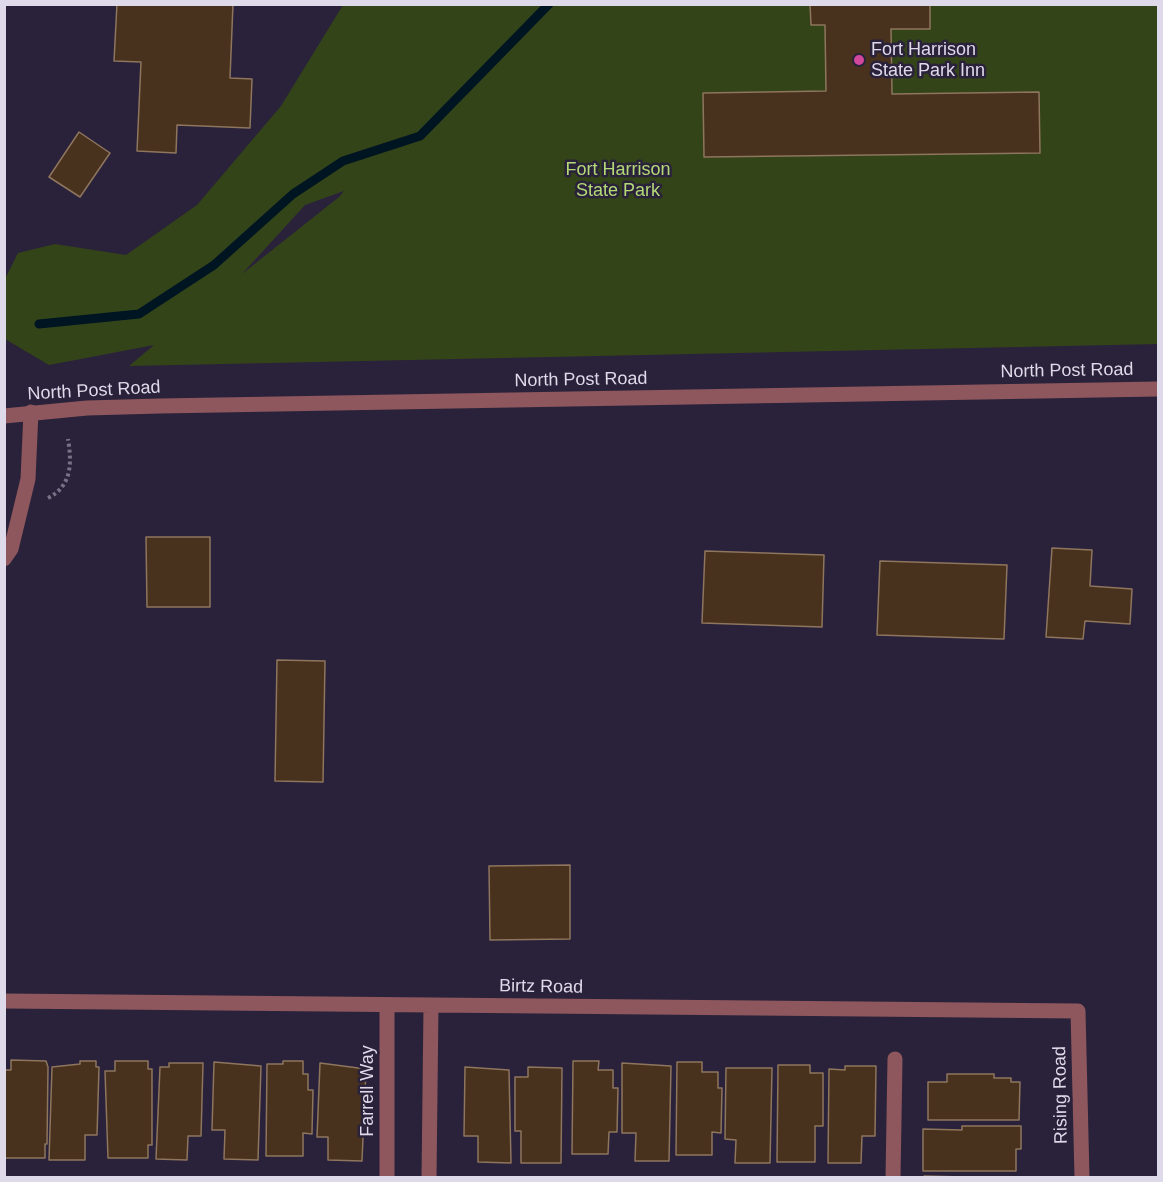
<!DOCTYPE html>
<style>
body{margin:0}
#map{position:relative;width:1163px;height:1182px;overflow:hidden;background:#2a223a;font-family:Arial,sans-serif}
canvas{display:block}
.frame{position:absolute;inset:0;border:6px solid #dfdaea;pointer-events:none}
</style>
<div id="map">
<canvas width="1163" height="1182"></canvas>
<div class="frame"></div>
</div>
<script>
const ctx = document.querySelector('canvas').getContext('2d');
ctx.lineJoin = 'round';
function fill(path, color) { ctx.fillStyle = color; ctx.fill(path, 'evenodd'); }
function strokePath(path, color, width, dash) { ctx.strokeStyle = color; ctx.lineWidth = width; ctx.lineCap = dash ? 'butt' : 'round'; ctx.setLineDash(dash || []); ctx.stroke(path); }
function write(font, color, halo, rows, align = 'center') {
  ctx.font = font + ' Arial,sans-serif'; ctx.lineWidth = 5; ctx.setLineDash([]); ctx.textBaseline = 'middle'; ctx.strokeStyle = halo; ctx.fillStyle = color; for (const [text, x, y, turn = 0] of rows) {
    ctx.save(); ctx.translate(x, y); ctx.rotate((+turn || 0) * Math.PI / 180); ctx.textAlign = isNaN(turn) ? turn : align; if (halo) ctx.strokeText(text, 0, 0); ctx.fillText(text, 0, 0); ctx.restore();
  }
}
fill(new Path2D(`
 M 343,5 L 1158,5 L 1158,344 L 129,366 L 154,345 L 49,365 L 5,339 L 4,281 L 18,253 L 55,244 L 126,255 L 197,205 L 281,106 ZM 344,191 L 339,197 L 242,274 L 305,205 Z`), '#344419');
strokePath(new Path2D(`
 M 39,324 L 139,314 L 214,265 L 293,194 L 343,161 L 420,136 L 549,4`), '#001522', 9);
const building = new Path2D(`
 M 117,4 L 233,4 L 230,78 L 252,79 L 250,128 L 177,125 L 176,153 L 137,151 L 141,62 L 114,61 Z
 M 810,4 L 930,4 L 930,29 L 891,29 L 892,94 L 1039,92 L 1040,153 L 704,157 L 703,93 L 826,91 L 825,25 L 811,25 Z
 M 79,132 L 110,153 L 80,197 L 49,177 Z
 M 146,537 L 210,537 L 210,607 L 147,607 Z
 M 1052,548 L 1092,550 L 1090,586 L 1132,589 L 1130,624 L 1085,621 L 1083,639 L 1046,637 Z
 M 705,551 L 824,555 L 822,627 L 702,623 Z
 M 880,561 L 1007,565 L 1004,639 L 877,635 Z
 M 277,660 L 325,661 L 323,782 L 275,781 Z
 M 570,865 L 570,939 L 490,940 L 489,866 Z
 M 11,1060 L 46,1061 L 48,1067 L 47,1144 L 45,1144 L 45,1158 L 4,1158 L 4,1070 L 11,1070 Z
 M 80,1061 L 96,1061 L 96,1067 L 99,1067 L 97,1135 L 85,1135 L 85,1160 L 49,1160 L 52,1067 L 80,1064 Z
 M 115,1061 L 148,1061 L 148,1069 L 152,1069 L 152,1145 L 148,1145 L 148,1158 L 108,1158 L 105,1071 L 115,1071 Z
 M 283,1061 L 303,1061 L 303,1074 L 308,1074 L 308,1090 L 313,1090 L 312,1134 L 303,1133 L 303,1156 L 266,1156 L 267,1064 L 283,1064 Z
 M 573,1061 L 599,1061 L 598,1070 L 613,1070 L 613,1088 L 618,1088 L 617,1132 L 609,1132 L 608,1154 L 572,1154 Z
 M 214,1062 L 261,1066 L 258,1160 L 224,1159 L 225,1130 L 212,1130 Z
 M 677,1062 L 702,1062 L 702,1072 L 718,1072 L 718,1088 L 722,1088 L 721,1133 L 712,1132 L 712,1155 L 676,1155 Z
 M 169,1063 L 203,1063 L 201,1136 L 188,1136 L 187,1160 L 156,1159 L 160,1067 L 169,1067 Z
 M 320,1063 L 366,1069 L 362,1161 L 328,1160 L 328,1137 L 317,1137 Z
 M 622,1063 L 671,1066 L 669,1161 L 635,1161 L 636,1133 L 622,1133 Z
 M 778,1065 L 810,1065 L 810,1073 L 823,1073 L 823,1126 L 815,1126 L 815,1162 L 777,1162 Z
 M 845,1066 L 876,1066 L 875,1136 L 862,1136 L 861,1163 L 828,1163 L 829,1069 L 845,1070 Z
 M 465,1067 L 509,1070 L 511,1163 L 478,1162 L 478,1136 L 464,1136 Z
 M 528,1067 L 562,1068 L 561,1163 L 521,1163 L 521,1131 L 515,1131 L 515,1077 L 528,1077 Z
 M 726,1068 L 772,1068 L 770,1163 L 735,1163 L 736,1140 L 725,1139 Z
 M 947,1074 L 994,1074 L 994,1078 L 1011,1078 L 1011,1082 L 1020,1082 L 1019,1120 L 928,1120 L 928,1082 L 947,1082 Z
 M 962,1126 L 1021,1126 L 1021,1149 L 1016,1149 L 1016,1171 L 923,1171 L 923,1129 L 962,1130 Z
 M 924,1176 L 1004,1178 L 924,1178 Z`);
fill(building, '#48321d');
strokePath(building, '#8e755e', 1.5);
strokePath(new Path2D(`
 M 48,498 C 72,486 72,463 68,439`), '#797286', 4, [3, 3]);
strokePath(new Path2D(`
 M 893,1178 L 895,1059`), '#8d575d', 15);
strokePath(new Path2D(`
 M 4,559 L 11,549 L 28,479 L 31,412
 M 4,1001 L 1078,1011 L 1082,1178
 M 387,1005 L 387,1178
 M 429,1178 L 431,1005`), '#8d575d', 15);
strokePath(new Path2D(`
 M 4,416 L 87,408 L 160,406 L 1158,389`), '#8d575d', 15);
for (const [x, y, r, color] of [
 [859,60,6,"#d1479c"]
]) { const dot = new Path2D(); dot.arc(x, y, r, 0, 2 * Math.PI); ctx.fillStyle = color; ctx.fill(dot); strokePath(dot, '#2a223a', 2); }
write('18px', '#dfdaea', '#2a223a', [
 ["Fort Harrison",871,50],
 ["State Park Inn",871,71]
], 'left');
write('18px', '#b4d977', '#2a223a', [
 ["Fort Harrison",618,170],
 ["State Park",618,191]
]);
write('18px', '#dfdaea', '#2a223a', [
 ["North Post Road",1067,371,-1],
 ["North Post Road",581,380,-1],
 ["North Post Road",94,391,-3],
 ["Birtz Road",541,987,1],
 ["Farrell Way",368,1091,-90],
 ["Rising Road",1061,1095,-91]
]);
</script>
